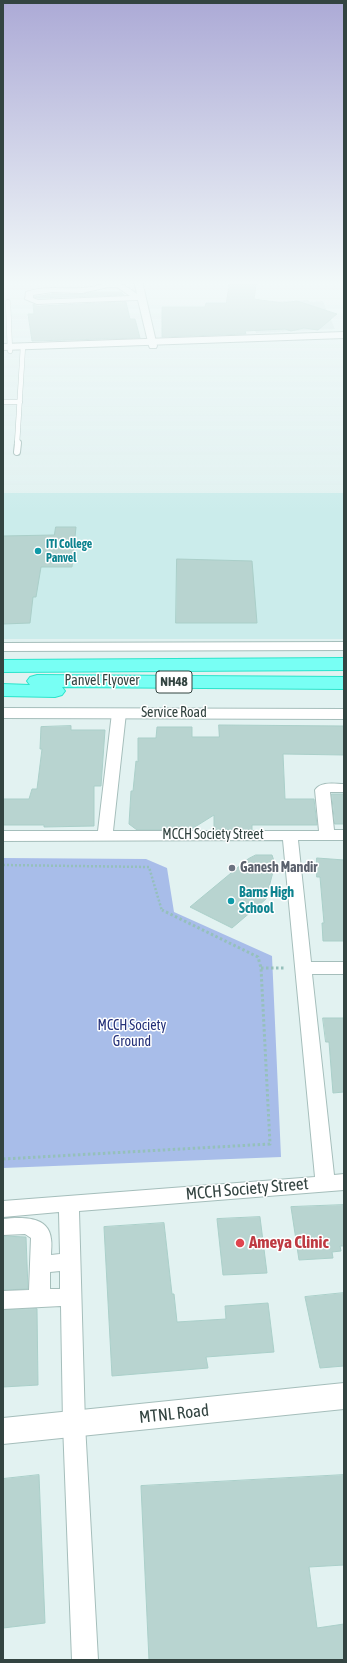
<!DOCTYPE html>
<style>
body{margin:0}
#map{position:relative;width:347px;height:1663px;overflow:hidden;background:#e2f2f1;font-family:"Asap Condensed",sans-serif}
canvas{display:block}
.frame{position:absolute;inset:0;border:4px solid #334441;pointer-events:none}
</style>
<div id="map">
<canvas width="347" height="1663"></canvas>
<div class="frame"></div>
</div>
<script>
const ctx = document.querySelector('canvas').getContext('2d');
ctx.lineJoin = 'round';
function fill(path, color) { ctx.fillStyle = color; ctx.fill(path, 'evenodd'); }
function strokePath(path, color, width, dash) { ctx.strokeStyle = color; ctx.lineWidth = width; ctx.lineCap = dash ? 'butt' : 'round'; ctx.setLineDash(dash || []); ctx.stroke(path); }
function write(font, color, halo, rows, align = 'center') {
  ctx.font = font + ' "Asap Condensed",sans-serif'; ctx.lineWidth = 3; ctx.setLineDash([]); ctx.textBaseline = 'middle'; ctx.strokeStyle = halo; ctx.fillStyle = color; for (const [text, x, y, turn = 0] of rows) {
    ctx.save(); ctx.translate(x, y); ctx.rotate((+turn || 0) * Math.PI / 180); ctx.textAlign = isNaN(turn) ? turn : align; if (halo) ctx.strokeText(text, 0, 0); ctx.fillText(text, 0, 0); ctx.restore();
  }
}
fill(new Path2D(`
 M 308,300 L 310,302 L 323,301 L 335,329 L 256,333 L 253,325 L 266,302 Z`), '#d0e6e5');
fill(new Path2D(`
 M 3,493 L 344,493 L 344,639 L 3,639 Z`), '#cbeceb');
fill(new Path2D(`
 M 3,858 L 146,859 L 167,868 L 174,912 L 272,956 L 281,1157 L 3,1168 Z`), '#a8bde9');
const building = new Path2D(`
 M 230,281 L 257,281 L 254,299 L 283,303 L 297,301 L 337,314 L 318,330 L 304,328 L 291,331 L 285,329 L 245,331 L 246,334 L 162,337 L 162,307 L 205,307 L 206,303 L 226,303 Z
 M 93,292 L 121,292 L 124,295 L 38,298 L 34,297 L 52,294 L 82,294 Z
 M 126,302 L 130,319 L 135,319 L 140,338 L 32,341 L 28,314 L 34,314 L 33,304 L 37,306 Z
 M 56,527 L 76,527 L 72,567 L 41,567 L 36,597 L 33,597 L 30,623 L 3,624 L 3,536 L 54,535 Z
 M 177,559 L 252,561 L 257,623 L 176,623 Z
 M 219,725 L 344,726 L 344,755 L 283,754 L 285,799 L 314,799 L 317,825 L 252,825 L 252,830 L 214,830 L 214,815 L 190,830 L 137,830 L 129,824 L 131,791 L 133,791 L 136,761 L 138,762 L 138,738 L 156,738 L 157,727 L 192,727 L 192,737 L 219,737 Z
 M 71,726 L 71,730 L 105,730 L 101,786 L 94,786 L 94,826 L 44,827 L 44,825 L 3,825 L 3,799 L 29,799 L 32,789 L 37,789 L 42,749 L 40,749 L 41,727 Z
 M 332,794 L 344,794 L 344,824 L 335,824 Z
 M 256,855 L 272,855 L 275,864 L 266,899 L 232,928 L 190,907 L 248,859 Z
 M 317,858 L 344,860 L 344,941 L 323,941 L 322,923 L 324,923 L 320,877 L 317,877 Z
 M 323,1018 L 344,1018 L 344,1092 L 333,1093 L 329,1042 L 326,1042 Z
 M 344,1205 L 344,1246 L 340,1246 L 341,1251 L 332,1252 L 333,1258 L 299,1260 L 291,1207 Z
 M 260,1217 L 267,1273 L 223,1275 L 217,1219 Z
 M 164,1223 L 172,1294 L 174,1294 L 177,1322 L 226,1319 L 225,1306 L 268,1303 L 274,1352 L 206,1357 L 208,1368 L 112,1376 L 104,1227 Z
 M 3,1236 L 26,1237 L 28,1289 L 3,1290 Z
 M 344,1293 L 344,1366 L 320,1368 L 305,1297 Z
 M 37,1309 L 38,1385 L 3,1387 L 3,1310 Z
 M 39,1475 L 45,1623 L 3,1628 L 3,1479 Z
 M 344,1475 L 344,1565 L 309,1567 L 317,1628 L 344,1624 L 344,1660 L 149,1660 L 141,1486 Z`);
fill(building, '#b8d4d0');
strokePath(building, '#aacfc9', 1);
const serviceFar1 = new Path2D(`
 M 8,302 L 10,351
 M 3,402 L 20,402
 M 17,444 L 23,346`);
const service = new Path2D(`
 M 17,452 L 18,443`);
const minor = new Path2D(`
 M 134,281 L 142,281 L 157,346 L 156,348 L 150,348 L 149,346 L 138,300 L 37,304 L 25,299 L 26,292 C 48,284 69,291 91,287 C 99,286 107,281 115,282 C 124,284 130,289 137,294 ZM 108,287 L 117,287 L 130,296 L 38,300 L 33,298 L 33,295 L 52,292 L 82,293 Z
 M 344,642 L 344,650 L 3,651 L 3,643 Z
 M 119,709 L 124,710 L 126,713 L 113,831 L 319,831 L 315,790 C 321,781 334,784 344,784 L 344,792 L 330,792 L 334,830 L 344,830 L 344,840 L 298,840 L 311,962 L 344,962 L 344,974 L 312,974 L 334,1175 L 344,1174 L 344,1190 L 79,1211 L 85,1424 L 98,1660 L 72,1660 L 63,1424 L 61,1306 L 3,1309 L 3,1291 L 29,1290 L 31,1238 L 25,1234 L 3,1235 L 3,1219 C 20,1217 49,1215 51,1239 C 52,1244 51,1250 51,1255 L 60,1254 L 59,1212 L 3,1217 L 3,1201 L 315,1177 L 283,840 L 3,841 L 3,831 L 98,831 L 112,713 L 114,710 ZM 60,1271 L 60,1289 L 50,1289 L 50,1272 Z`);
const tertiary = new Path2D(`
 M 344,332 L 344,338 L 3,350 L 3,344 Z
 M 3,708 L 344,709 L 344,719 L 3,718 Z
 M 344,1383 L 344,1409 L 3,1444 L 3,1418 Z`);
const trunk = new Path2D(`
 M 344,658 L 344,670 L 3,672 L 3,660 Z
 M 37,675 L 344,677 L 344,689 L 62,687 L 65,691 L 62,695 L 55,697 L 3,696 L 3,684 L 30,685 L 27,681 L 30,677 Z`);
strokePath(serviceFar1, '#a5bebb', 5.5);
strokePath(service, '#a5bebb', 8);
strokePath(minor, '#a5bebb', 2);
strokePath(tertiary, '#a5bebb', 2);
strokePath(trunk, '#2ae4cb', 2);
strokePath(new Path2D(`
 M 3,865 L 149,867 L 162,911`), '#95c0bb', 2.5, [2, 2]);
strokePath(new Path2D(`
 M 261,968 L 286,968
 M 3,1159 L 270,1144 L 261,968 L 258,957 L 162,910`), '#95c0bb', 3, [2.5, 2.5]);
strokePath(serviceFar1, '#fff', 4.5);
strokePath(service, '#fff', 6);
fill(minor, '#fff');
fill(tertiary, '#fff');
fill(trunk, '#78fff4');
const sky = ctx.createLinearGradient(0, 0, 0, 514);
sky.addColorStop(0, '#acaad6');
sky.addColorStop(0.55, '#f2f9f9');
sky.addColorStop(1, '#f2f9f900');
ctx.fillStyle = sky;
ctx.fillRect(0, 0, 347, 514);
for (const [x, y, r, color] of [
 [38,551,4,"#0f9aa8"],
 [232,868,4,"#6b7280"],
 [231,901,4,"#0f9aa8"],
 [240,1243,5,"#e0444e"]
]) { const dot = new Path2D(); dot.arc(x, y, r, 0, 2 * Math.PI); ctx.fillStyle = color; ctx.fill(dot); strokePath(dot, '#fff', 1.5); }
write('bold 12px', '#0d838f', '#fff', [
 ["ITI College",46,544],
 ["Panvel",46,558]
], 'left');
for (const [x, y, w] of [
 [174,682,36]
]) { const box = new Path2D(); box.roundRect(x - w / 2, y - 11, w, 22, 3); ctx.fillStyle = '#fff'; ctx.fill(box); strokePath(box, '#334441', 1); }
write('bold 13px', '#334441', null, [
 ["NH48",174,682]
]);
write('14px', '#334441', '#fff', [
 ["Panvel Flyover",102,681],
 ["Service Road",174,713],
 ["MCCH Society Street",213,835]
]);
write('bold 14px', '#5b616d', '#fff', [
 ["Ganesh Mandir",240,868]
], 'left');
write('bold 14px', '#0d838f', '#fff', [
 ["Barns High",239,893],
 ["School",239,909]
], 'left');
write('14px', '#243078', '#fff', [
 ["MCCH Society",132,1026],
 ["Ground",132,1042]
]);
write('17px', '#334441', '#fff', [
 ["MCCH Society Street",247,1189,-5],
 ["MTNL Road",174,1414,-6]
]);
write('bold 17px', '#be3a42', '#fff', [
 ["Ameya Clinic",249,1243]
], 'left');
</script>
